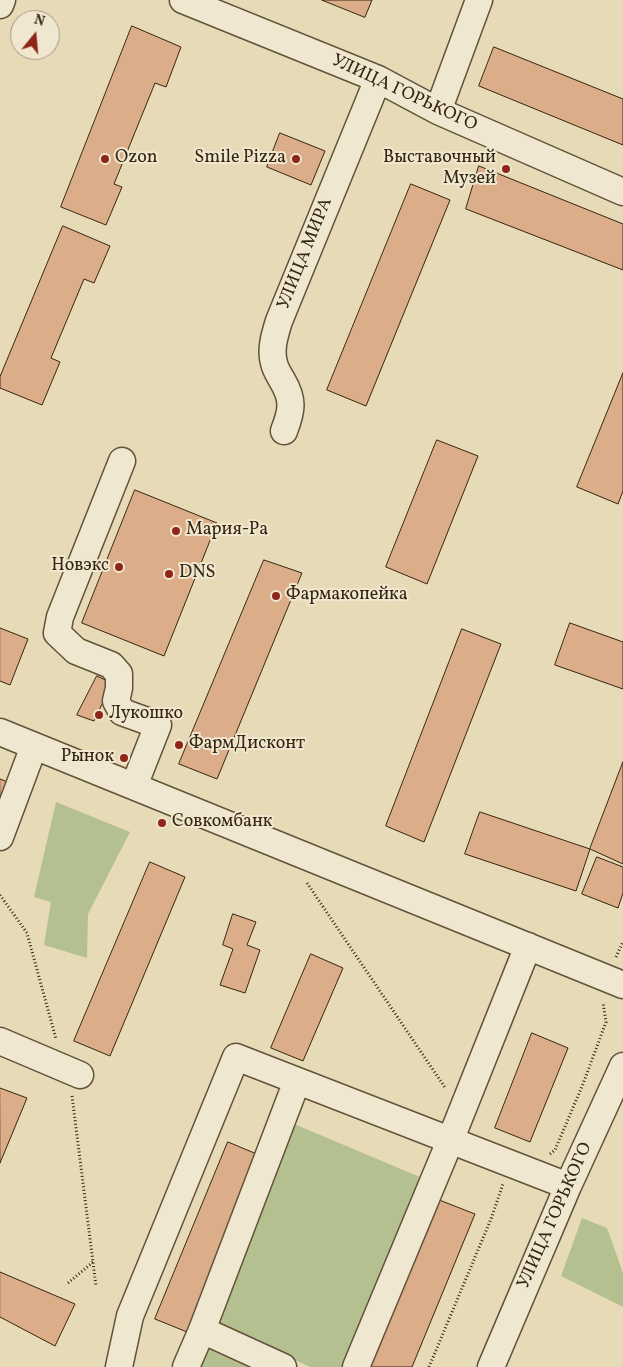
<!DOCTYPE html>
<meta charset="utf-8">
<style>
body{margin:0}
#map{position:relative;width:623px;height:1367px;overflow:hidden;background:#e7dab7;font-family:Vollkorn,serif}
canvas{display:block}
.north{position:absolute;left:10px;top:10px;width:50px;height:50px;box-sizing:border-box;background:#efe7d0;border:1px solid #a59983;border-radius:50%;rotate:17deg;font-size:14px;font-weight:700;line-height:20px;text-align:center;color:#36250f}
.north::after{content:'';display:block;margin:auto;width:18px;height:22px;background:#8f2418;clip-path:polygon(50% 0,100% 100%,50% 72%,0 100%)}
</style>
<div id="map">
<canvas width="623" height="1367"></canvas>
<div class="north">N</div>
</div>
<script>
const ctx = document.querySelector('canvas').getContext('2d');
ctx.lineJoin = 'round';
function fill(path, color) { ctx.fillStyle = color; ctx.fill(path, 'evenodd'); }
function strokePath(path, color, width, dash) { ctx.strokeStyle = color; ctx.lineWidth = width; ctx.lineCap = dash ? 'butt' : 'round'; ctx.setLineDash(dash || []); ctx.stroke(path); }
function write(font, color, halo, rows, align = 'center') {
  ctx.font = font + ' Vollkorn,serif'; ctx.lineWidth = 4; ctx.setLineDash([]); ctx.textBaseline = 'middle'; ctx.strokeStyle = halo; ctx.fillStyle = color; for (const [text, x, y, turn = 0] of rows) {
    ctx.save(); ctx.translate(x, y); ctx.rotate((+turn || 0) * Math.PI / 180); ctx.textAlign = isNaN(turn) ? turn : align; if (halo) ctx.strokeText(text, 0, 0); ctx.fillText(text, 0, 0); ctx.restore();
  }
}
fill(new Path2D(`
 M 56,802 L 130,832 L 88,914 L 87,958 L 44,945 L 51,902 L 34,897 Z
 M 287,1121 L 427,1180 L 343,1367 L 310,1367 L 215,1322 Z
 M 582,1218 L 607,1228 L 623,1273 L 623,1307 L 561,1276 Z
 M 206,1342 L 258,1367 L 196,1367 Z`), '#b4c08f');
const building = new Path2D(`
 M 322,0 L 372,0 L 365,17 Z
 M 132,26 L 181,47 L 166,87 L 155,83 L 114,184 L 122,187 L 106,225 L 61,207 Z
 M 494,47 L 623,99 L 623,145 L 479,86 Z
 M 280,133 L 325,151 L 311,185 L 267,167 Z
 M 479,166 L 623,224 L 623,270 L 466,209 Z
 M 411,184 L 450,200 L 366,406 L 327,390 Z
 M 63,226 L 110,246 L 94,283 L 84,279 L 51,358 L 60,362 L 42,405 L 0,388 L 0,377 Z
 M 623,373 L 623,491 L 618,504 L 577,487 Z
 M 437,440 L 478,456 L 427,584 L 386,567 Z
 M 135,490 L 217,523 L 164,656 L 82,623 Z
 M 264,560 L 302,573 L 217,779 L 179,764 Z
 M 570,623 L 623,642 L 623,689 L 555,665 Z
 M 0,628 L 28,639 L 10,685 L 0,681 Z
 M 462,629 L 501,644 L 424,842 L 386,826 Z
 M 97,676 L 112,683 L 94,721 L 77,715 Z
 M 623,762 L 623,864 L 590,849 Z
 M 0,779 L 10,783 L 0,806 Z
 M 480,812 L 590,849 L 576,891 L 465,854 Z
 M 597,857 L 623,867 L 623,893 L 618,908 L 582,894 Z
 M 150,862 L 185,877 L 110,1056 L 74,1041 Z
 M 233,914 L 256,922 L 247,945 L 260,950 L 245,993 L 220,985 L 233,949 L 223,945 Z
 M 311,954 L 343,968 L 303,1061 L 271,1048 Z
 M 532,1033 L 568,1048 L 530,1142 L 495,1128 Z
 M 0,1088 L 27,1098 L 0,1163 Z
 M 228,1142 L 264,1157 L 192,1334 L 155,1319 Z
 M 434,1198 L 475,1214 L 412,1367 L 367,1367 Z
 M 0,1272 L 75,1304 L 55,1346 L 0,1317 Z`);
fill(building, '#dcad89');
strokePath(building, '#36250f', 1);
const minor = new Path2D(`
 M 183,0 L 378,79 L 438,111 L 623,192
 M 0,5 L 2,0
 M 438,111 L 479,0
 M 284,431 C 292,410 294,400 282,380 C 279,375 275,368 274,363 C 270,349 275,334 279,321 L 378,79
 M 122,461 L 60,617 L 57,633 L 76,651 L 111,665 L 119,674 L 119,688 L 116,701 L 122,712 L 158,725 L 134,786
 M 0,732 L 623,985
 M 0,837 L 34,746
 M 0,1041 L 80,1075
 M 202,1330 L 297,1081
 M 119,1367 L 130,1316 L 236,1057 L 568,1186
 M 186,1367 L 202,1330 L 283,1367
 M 356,1367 L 450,1141 L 528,946
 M 491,1367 L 568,1186 L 623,1066`);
strokePath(minor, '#625239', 29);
strokePath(new Path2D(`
 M 307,883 L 446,1089
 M 0,895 L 27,933 L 56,1039
 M 616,957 L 623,942
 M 72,1096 L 96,1286
 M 550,1154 L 555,1150 L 583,1084 L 606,1022 L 603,1002
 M 68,1283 L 93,1262
 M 429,1367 L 491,1219 L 503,1184`), '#36250f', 3, [1, 2.5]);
strokePath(minor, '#efe7d0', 26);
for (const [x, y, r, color] of [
 [105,159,5,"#8f2418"],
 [296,159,5,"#8f2418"],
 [506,169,5,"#8f2418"],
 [176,531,5,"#8f2418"],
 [119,567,5,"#8f2418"],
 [169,574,5,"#8f2418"],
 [276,596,5,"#8f2418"],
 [99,715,5,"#8f2418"],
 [179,745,5,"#8f2418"],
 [124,758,5,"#8f2418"],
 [162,823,5,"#8f2418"]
]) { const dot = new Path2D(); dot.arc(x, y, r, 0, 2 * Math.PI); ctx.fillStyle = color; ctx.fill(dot); strokePath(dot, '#efe7d0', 2); }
write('18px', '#36250f', '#efe7d0', [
 ["УЛИЦА ГОРЬКОГО",404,94,25],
 ["УЛИЦА МИРА",306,254,-68],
 ["УЛИЦА ГОРЬКОГО",556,1216,-66]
]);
write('18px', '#36250f', '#efe7d0', [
 ["Ozon",115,159],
 ["Smile Pizza",286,159,"right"],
 ["Выставочный",496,159,"right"],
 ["Музей",496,180,"right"],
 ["Мария-Ра",186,531],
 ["Новэкс",109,567,"right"],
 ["DNS",179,574],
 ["Фармакопейка",286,596],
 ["Лукошко",109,715],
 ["ФармДисконт",189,745],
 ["Рынок",114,758,"right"],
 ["Совкомбанк",172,823]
], 'left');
</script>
